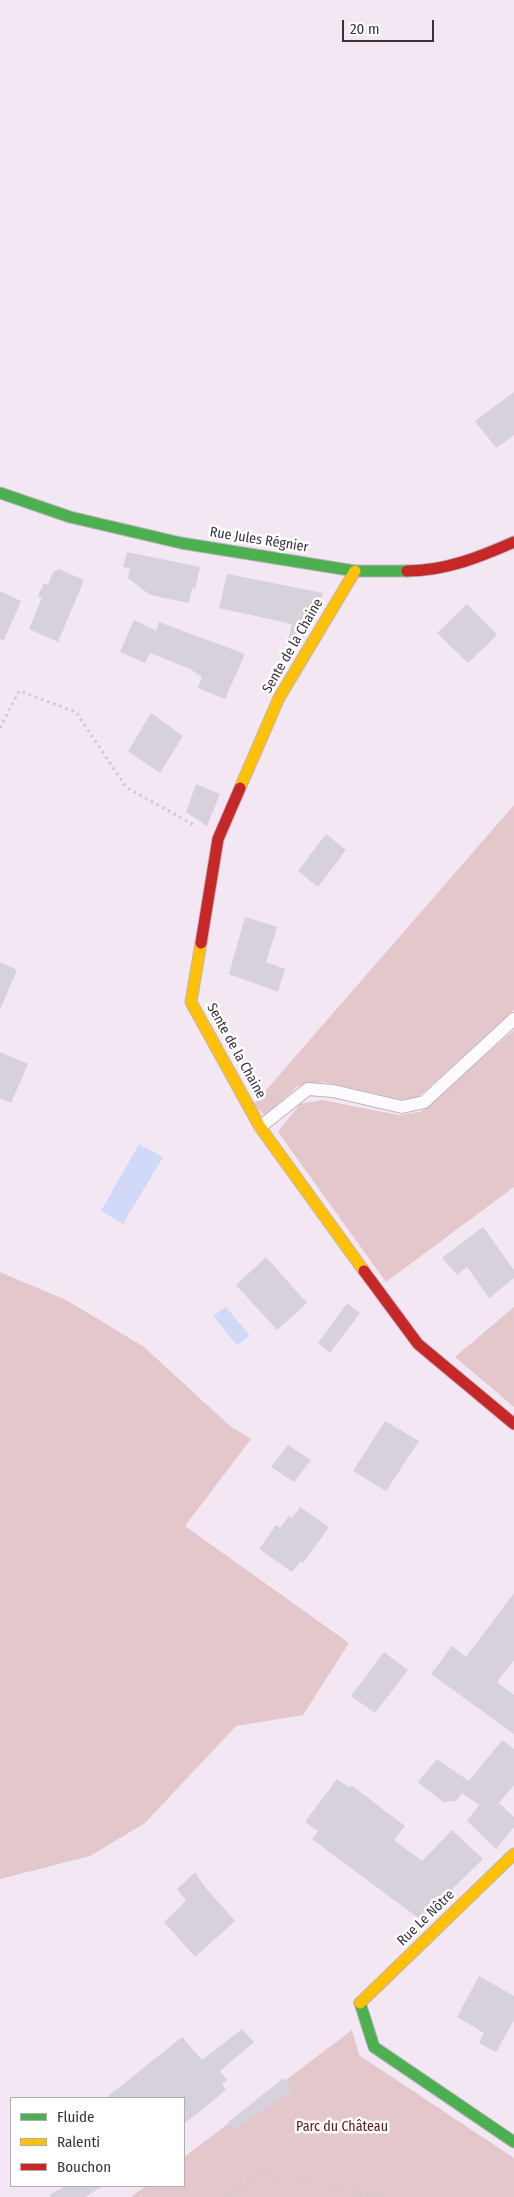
<!DOCTYPE html>
<meta charset="utf-8">
<style>
body{margin:0}
#map{position:relative;width:514px;height:2197px;overflow:hidden;background:#f3e7f3;font-family:"Fira Sans Condensed",sans-serif}
canvas{display:block}
.legend{position:absolute;left:10px;top:2097px;width:175px;height:90px;box-sizing:border-box;background:#fff;border:1px solid #b0adb0;margin:0;padding:6px 9px;list-style:none;font-size:15px;color:#3a323a}
.legend li{display:flex;align-items:center;gap:10px;height:25px}
.legend b{width:25px;border:1px solid #b0adb0}
.scale{position:absolute;left:342px;top:20px;width:92px;height:22px;box-sizing:border-box;border:2px solid #3a323a;border-top:0;padding-left:6px;font-size:15px;line-height:18px;white-space:nowrap;color:#3a323a;-webkit-text-stroke:4px #fff;paint-order:stroke}
</style>
<div id="map">
<canvas width="514" height="2197"></canvas>
<ul class="legend">
<li><b style="height:6px;background:#4caf50"></b>Fluide</li>
<li><b style="height:6px;background:#ffc107"></b>Ralenti</li>
<li><b style="height:6px;background:#c62828"></b>Bouchon</li>
</ul>
<div class="scale">20 m</div>
</div>
<script>
const ctx = document.querySelector('canvas').getContext('2d');
ctx.lineJoin = 'round';
function fill(path, color) { ctx.fillStyle = color; ctx.fill(path, 'evenodd'); }
function strokePath(path, color, width, dash) { ctx.strokeStyle = color; ctx.lineWidth = width; ctx.lineCap = dash ? 'butt' : 'round'; ctx.setLineDash(dash || []); ctx.stroke(path); }
function write(font, color, halo, rows, align = 'center') {
  ctx.font = font + ' "Fira Sans Condensed",sans-serif'; ctx.lineWidth = 5; ctx.setLineDash([]); ctx.textBaseline = 'middle'; ctx.strokeStyle = halo; ctx.fillStyle = color; for (const [text, x, y, turn = 0] of rows) {
    ctx.save(); ctx.translate(x, y); ctx.rotate((+turn || 0) * Math.PI / 180); ctx.textAlign = isNaN(turn) ? turn : align; if (halo) ctx.strokeText(text, 0, 0); ctx.fillText(text, 0, 0); ctx.restore();
  }
}
fill(new Path2D(`
 M 514,805 L 514,1010 L 417,1098 L 403,1100 L 324,1082 L 298,1086 L 265,1116 L 254,1104 Z
 M 514,1030 L 514,1187 L 386,1282 L 278,1132 L 300,1104 L 322,1100 L 399,1115 L 420,1112 Z
 M 0,1272 L 68,1301 L 144,1347 L 230,1426 L 251,1439 L 185,1526 L 349,1643 L 303,1715 L 236,1726 L 145,1823 L 90,1856 L 0,1879 Z
 M 514,1307 L 514,1407 L 455,1357 Z
 M 352,2030 L 359,2055 L 514,2158 L 514,2197 L 131,2197 L 146,2186 L 184,2186 L 184,2157 Z`), '#e3c7cb');
fill(new Path2D(`
 M 139,1144 L 163,1157 L 123,1224 L 101,1211 Z
 M 226,1307 L 250,1336 L 237,1345 L 213,1316 Z`), '#d1d9f9');
fill(new Path2D(`
 M 514,392 L 514,435 L 496,448 L 475,421 Z
 M 127,552 L 200,567 L 195,589 L 192,588 L 189,603 L 150,595 L 128,578 L 130,568 L 123,567 Z
 M 59,569 L 84,580 L 58,642 L 29,629 L 42,598 L 38,596 L 44,583 L 48,585 L 53,572 Z
 M 227,574 L 323,593 L 300,646 L 288,639 L 292,624 L 219,608 Z
 M 0,591 L 21,601 L 4,640 L 0,639 Z
 M 467,604 L 497,635 L 468,663 L 437,633 Z
 M 134,620 L 156,631 L 159,622 L 245,654 L 225,699 L 198,688 L 202,677 L 190,669 L 150,653 L 145,663 L 120,652 Z
 M 151,713 L 183,736 L 160,773 L 128,751 Z
 M 196,784 L 220,794 L 207,826 L 186,812 Z
 M 326,834 L 346,850 L 318,887 L 298,871 Z
 M 245,917 L 277,927 L 266,962 L 285,969 L 278,992 L 229,974 Z
 M 0,962 L 17,970 L 0,1010 Z
 M 0,1052 L 28,1064 L 11,1103 L 0,1098 Z
 M 483,1227 L 514,1270 L 514,1278 L 489,1298 L 467,1267 L 457,1275 L 442,1258 Z
 M 266,1257 L 307,1303 L 277,1330 L 236,1285 Z
 M 347,1303 L 360,1313 L 330,1353 L 318,1343 Z
 M 385,1421 L 419,1441 L 386,1491 L 353,1471 Z
 M 288,1445 L 311,1460 L 294,1482 L 271,1467 Z
 M 300,1507 L 329,1527 L 303,1563 L 301,1561 L 292,1572 L 259,1549 L 276,1525 L 280,1528 L 289,1516 L 292,1518 Z
 M 514,1593 L 514,1660 L 497,1682 L 514,1695 L 514,1734 L 431,1674 L 452,1646 L 466,1657 Z
 M 384,1652 L 408,1670 L 375,1713 L 351,1696 Z
 M 502,1740 L 514,1749 L 514,1785 L 499,1803 L 514,1817 L 514,1827 L 496,1849 L 467,1821 L 479,1805 L 462,1793 L 456,1801 L 443,1802 L 418,1782 L 437,1759 L 469,1781 Z
 M 337,1779 L 350,1788 L 351,1785 L 405,1826 L 394,1840 L 422,1861 L 452,1830 L 483,1859 L 421,1920 L 312,1839 L 318,1831 L 305,1822 Z
 M 195,1872 L 205,1887 L 235,1921 L 195,1957 L 164,1922 L 186,1901 L 177,1889 Z
 M 479,1976 L 514,1996 L 514,2020 L 496,2052 L 479,2043 L 484,2033 L 457,2017 Z
 M 242,2029 L 254,2042 L 220,2071 L 227,2080 L 222,2084 L 226,2090 L 184,2124 L 184,2098 L 106,2098 L 182,2037 L 202,2060 Z
 M 284,2078 L 294,2090 L 234,2130 L 228,2122 Z
 M 65,2186 L 103,2186 L 85,2197 L 51,2197 L 50,2195 Z`), '#d7d1db');
const lane = new Path2D(`
 M 260,1127 L 308,1089 L 333,1091 L 402,1107 L 424,1102 L 514,1019`);
const fast = new Path2D(`
 M 0,493 L 70,517 L 181,543 L 355,571 L 407,571
 M 360,2003 L 374,2047 L 514,2142`);
const slow = new Path2D(`
 M 240,788 L 279,698 L 355,571
 M 201,943 L 191,1002 L 260,1127 L 364,1271
 M 360,2003 L 514,1854`);
const jam = new Path2D(`
 M 407,571 C 445,571 480,557 514,542
 M 201,943 L 218,839 L 240,788
 M 364,1271 L 418,1344 L 514,1424`);
strokePath(lane, '#beb4be', 14);
strokePath(fast, '#beb4be', 13);
strokePath(slow, '#beb4be', 13);
strokePath(jam, '#beb4be', 13);
strokePath(new Path2D(`
 M 0,728 L 19,691 L 76,712 L 126,787 L 194,825
 M 226,2197 L 257,2173 L 381,2197`), '#cfcacf', 3, [2.5, 4]);
strokePath(lane, '#fdfbfd', 12);
strokePath(fast, '#4caf50', 11);
strokePath(slow, '#ffc107', 11);
strokePath(jam, '#c62828', 11);
write('14px', '#3a323a', '#fff', [
 ["Rue Jules Régnier",259,540,9],
 ["Sente de la Chaine",293,646,-60],
 ["Sente de la Chaine",236,1051,61],
 ["Rue Le Nôtre",426,1918,-44]
]);
write('14px', '#5f171a', '#fff', [
 ["Parc du Château",342,2127]
]);
</script>
